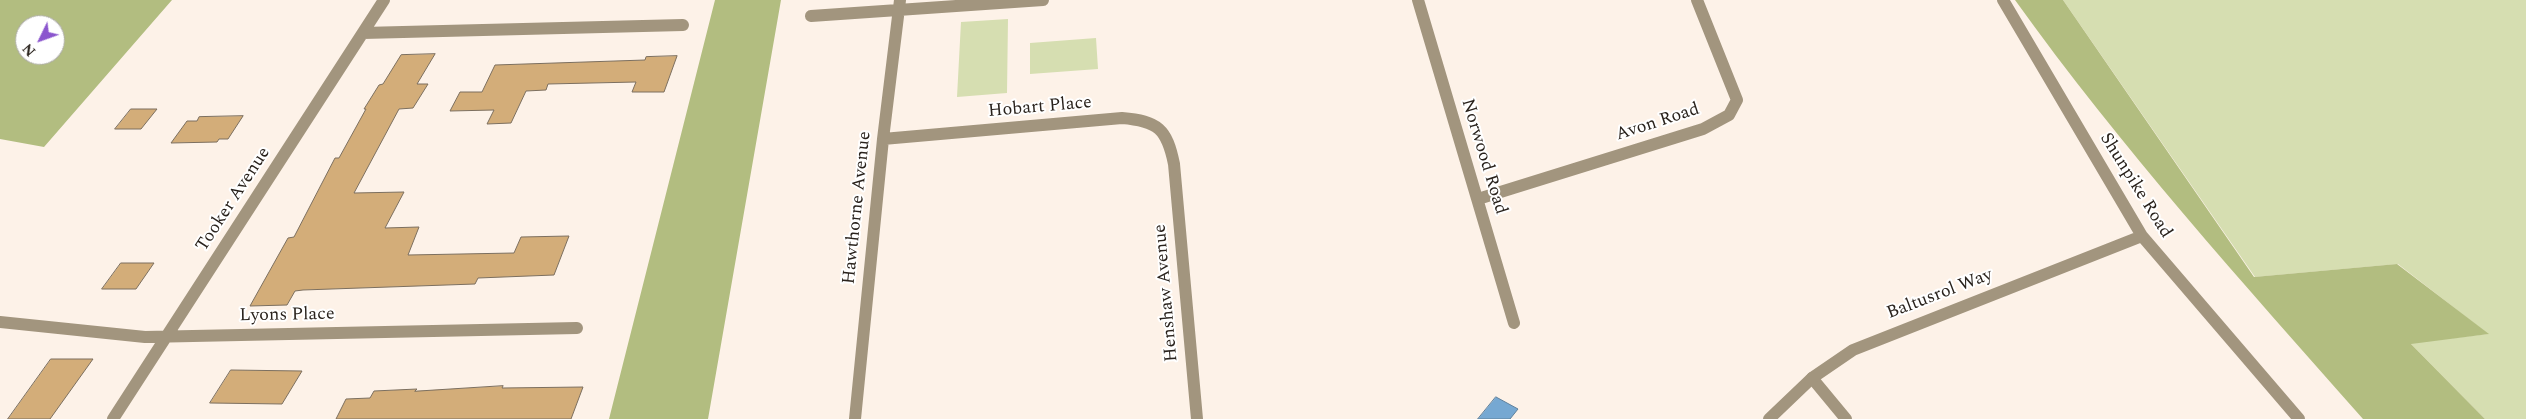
<!DOCTYPE html>
<style>
body{margin:0}
#map{position:relative;width:2526px;height:419px;overflow:hidden;background:#fdf2e8;font-family:Spectral,serif}
canvas{display:block}
.north{position:absolute;left:15px;top:15px;width:50px;height:50px;box-sizing:border-box;background:#fff;border:1px solid #a9a7a4;border-radius:50%;rotate:228deg;font-size:14px;font-weight:700;line-height:20px;text-align:center;color:#29221c}
.north::after{content:'';display:block;margin:auto;width:18px;height:22px;background:#8b56ce;clip-path:polygon(50% 0,100% 100%,50% 72%,0 100%)}
</style>
<div id="map">
<canvas width="2526" height="419"></canvas>
<div class="north">N</div>
</div>
<script>
const ctx = document.querySelector('canvas').getContext('2d');
ctx.lineJoin = 'round';
function fill(path, color) { ctx.fillStyle = color; ctx.fill(path, 'evenodd'); }
function strokePath(path, color, width, dash) { ctx.strokeStyle = color; ctx.lineWidth = width; ctx.lineCap = dash ? 'butt' : 'round'; ctx.setLineDash(dash || []); ctx.stroke(path); }
function write(font, color, halo, rows, align = 'center') {
  ctx.font = font + ' Spectral,serif'; ctx.lineWidth = 4; ctx.setLineDash([]); ctx.textBaseline = 'middle'; ctx.strokeStyle = halo; ctx.fillStyle = color; for (const [text, x, y, turn = 0] of rows) {
    ctx.save(); ctx.translate(x, y); ctx.rotate((+turn || 0) * Math.PI / 180); ctx.textAlign = isNaN(turn) ? turn : align; if (halo) ctx.strokeText(text, 0, 0); ctx.fillText(text, 0, 0); ctx.restore();
  }
}
fill(new Path2D(`
 M 2063,0 L 2526,0 L 2526,419 L 2485,419 L 2410,343 L 2488,334 L 2398,264 L 2255,277 Z
 M 1008,19 L 1007,93 L 957,97 L 961,22 Z
 M 1096,38 L 1098,69 L 1030,74 L 1030,43 Z`), '#d6deb1');
fill(new Path2D(`
 M 0,0 L 172,0 L 44,147 L 0,139 ZM 25,25 L 55,25 L 55,55 L 25,55 Z
 M 715,0 L 781,0 L 708,419 L 609,419 Z
 M 2015,0 L 2063,0 L 2254,277 L 2397,264 L 2489,334 L 2411,344 L 2485,419 L 2363,419 C 2243,283 2121,148 2015,0 Z`), '#b2bd80');
const water = new Path2D(`
 M 1496,397 L 1518,409 L 1510,419 L 1478,419 Z`);
fill(water, '#76a8d2');
strokePath(water, '#5f809b', 1);
const building = new Path2D(`
 M 435,54 L 417,84 L 428,84 L 413,108 L 399,109 L 354,193 L 404,192 L 385,228 L 419,227 L 408,255 L 514,253 L 521,237 L 569,236 L 554,275 L 478,278 L 475,284 L 303,290 L 295,291 L 287,305 L 250,306 L 288,238 L 294,237 L 335,158 L 339,158 L 366,109 L 364,109 L 379,85 L 383,84 L 401,55 Z
 M 677,56 L 664,92 L 632,92 L 636,82 L 548,84 L 546,90 L 526,91 L 511,123 L 487,124 L 494,110 L 450,111 L 460,92 L 482,92 L 495,65 L 645,60 L 646,57 Z
 M 131,109 L 157,109 L 141,129 L 115,129 Z
 M 243,116 L 228,139 L 219,139 L 217,142 L 171,143 L 187,121 L 197,121 L 199,117 Z
 M 121,263 L 154,263 L 136,289 L 102,289 Z
 M 51,359 L 93,359 L 50,419 L 8,419 Z
 M 231,370 L 302,371 L 282,404 L 210,403 Z
 M 503,386 L 502,388 L 583,387 L 571,419 L 336,419 L 346,399 L 370,398 L 374,391 L 417,389 L 415,391 Z`);
fill(building, '#d3ad79');
strokePath(building, '#7c6f5f', 1);
strokePath(new Path2D(`
 M 1418,0 L 1514,323
 M 811,16 L 1043,0
 M 363,33 L 683,25
 M 883,139 L 1122,118 C 1158,121 1167,129 1174,164 L 1197,419
 M 1478,199 L 1703,129 L 1729,115 L 1737,100 L 1697,0
 M 0,322 L 145,337 L 577,328
 M 1812,378 L 1846,419
 M 113,419 L 384,0
 M 855,419 L 883,139 L 900,0`), '#a2957e', 12);
strokePath(new Path2D(`
 M 2003,0 L 2142,236 L 2299,419
 M 1769,419 L 1812,378 L 1853,350 L 2142,236`), '#a2957e', 12);
write('18px', '#29221c', '#fff', [
 ["Hobart Place",1040,108,-5],
 ["Avon Road",1658,123,-18],
 ["Norwood Road",1483,157,73],
 ["Shunpike Road",2135,186,58],
 ["Tooker Avenue",234,200,-57],
 ["Hawthorne Avenue",858,208,-84],
 ["Henshaw Avenue",1167,293,-95],
 ["Baltusrol Way",1940,295,-21],
 ["Lyons Place",287,316,-1]
]);
</script>
